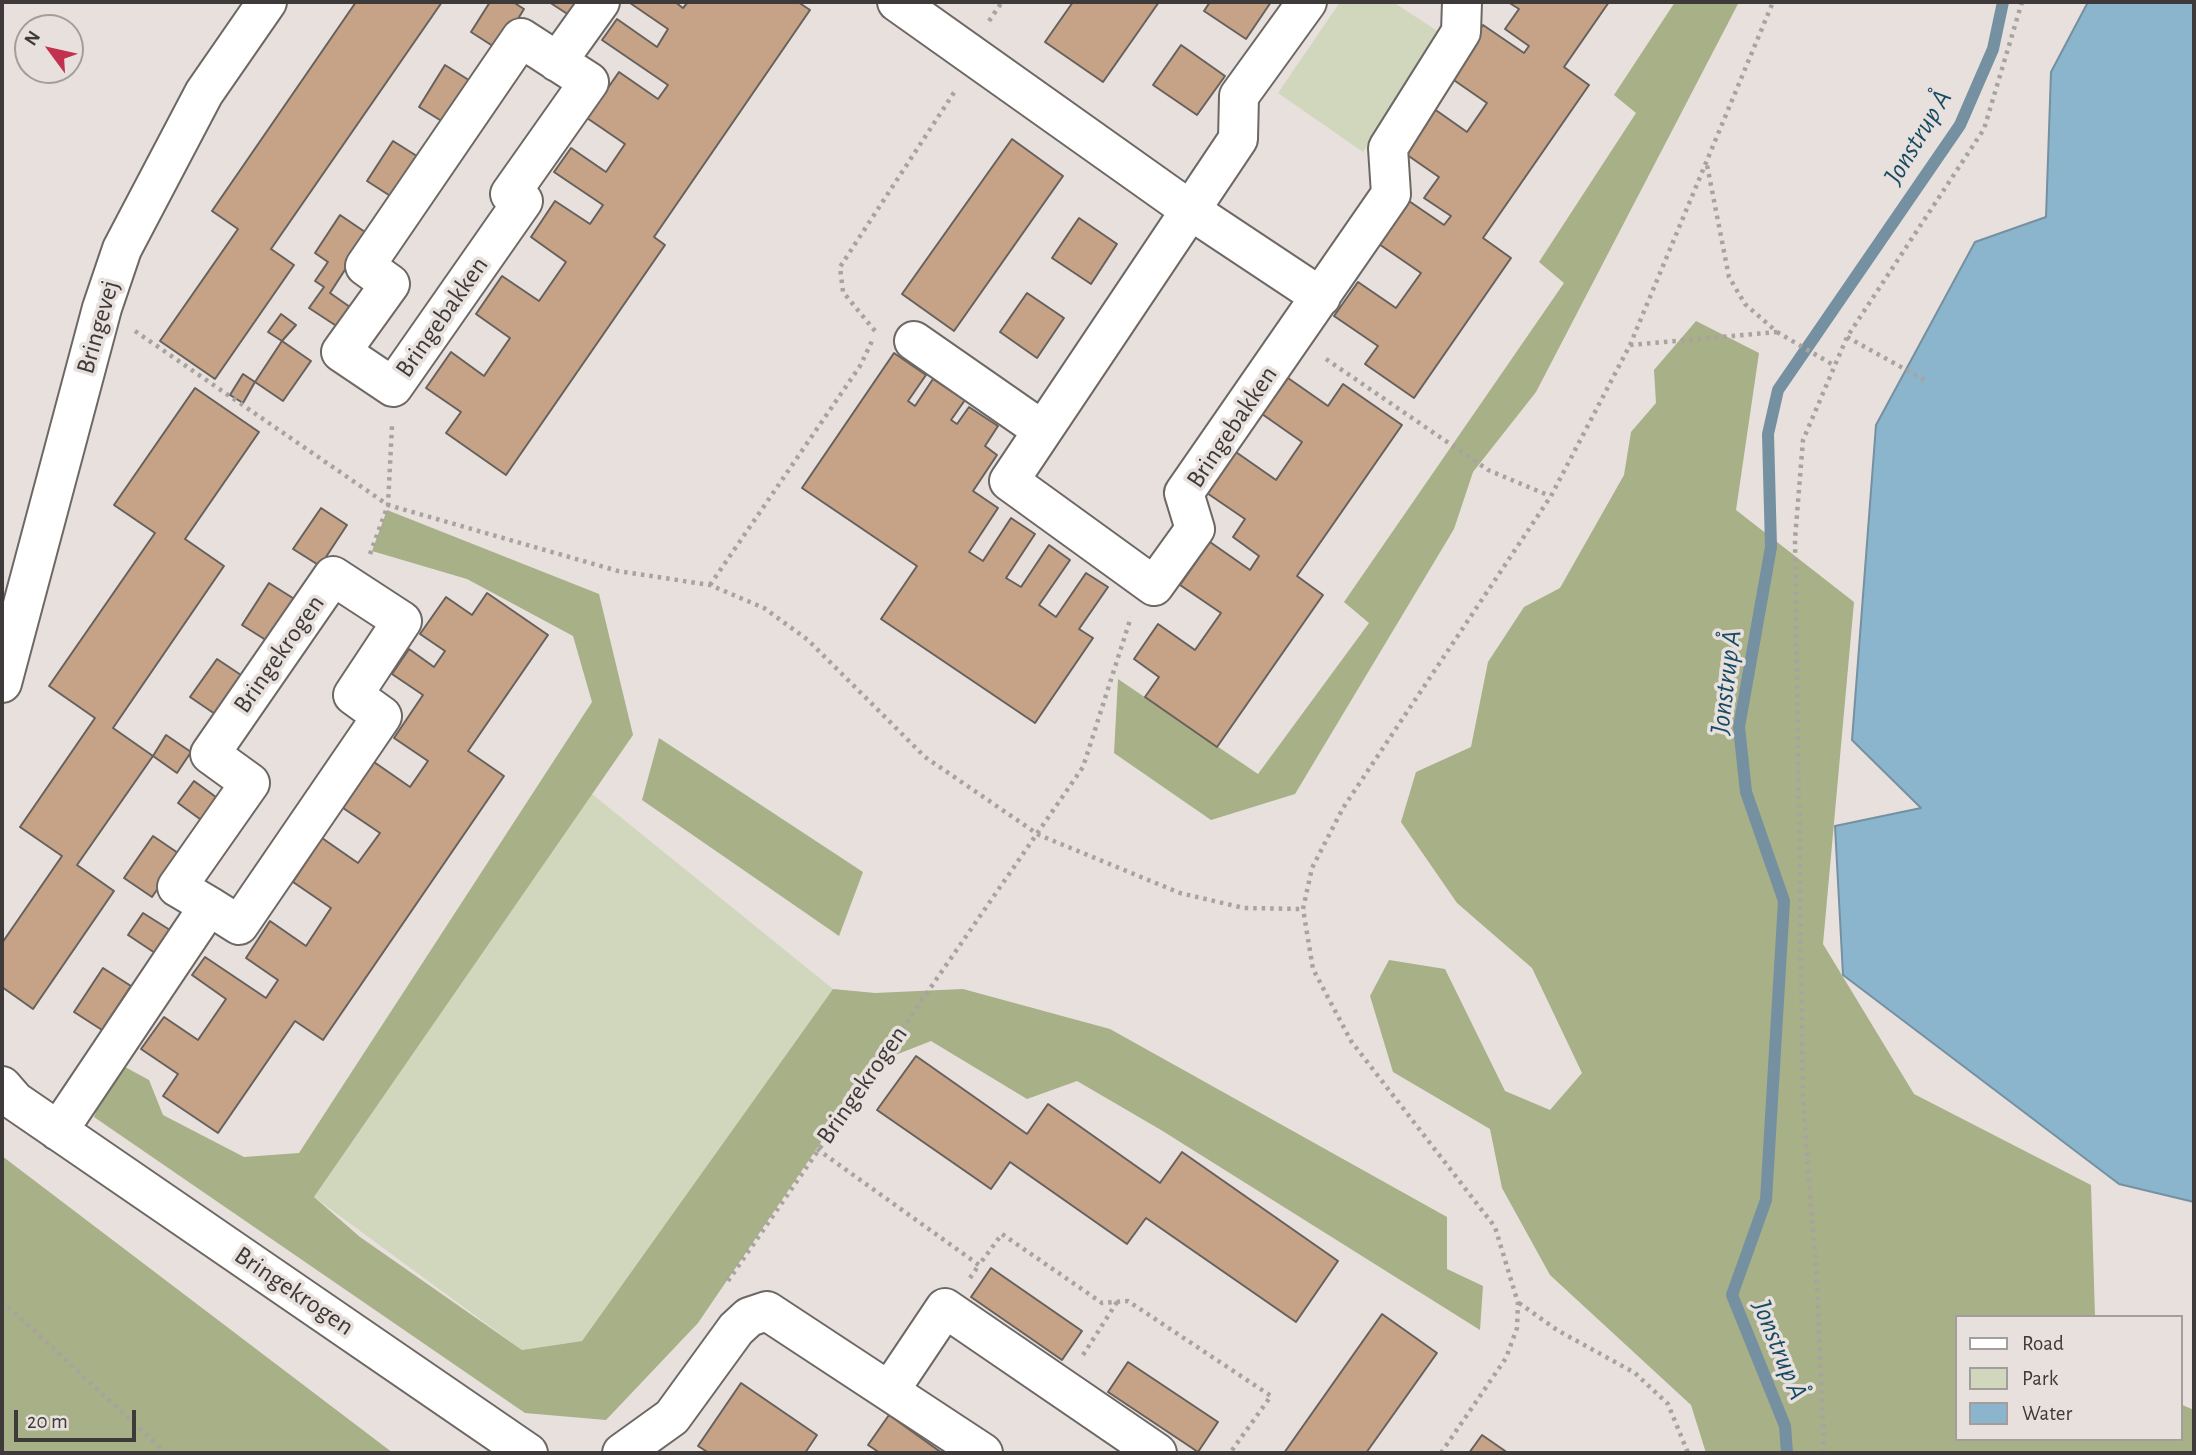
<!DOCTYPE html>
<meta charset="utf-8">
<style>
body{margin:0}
#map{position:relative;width:2196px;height:1455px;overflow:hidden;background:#e7e0dc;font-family:"Alegreya Sans",sans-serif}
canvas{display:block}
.frame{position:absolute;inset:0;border:4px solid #3d3a39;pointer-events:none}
.legend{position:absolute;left:1955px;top:1315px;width:228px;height:126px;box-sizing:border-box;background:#e7e0dc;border:2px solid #a39e9b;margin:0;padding:9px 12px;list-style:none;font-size:21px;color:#3d3a39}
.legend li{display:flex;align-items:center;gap:14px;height:35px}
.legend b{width:35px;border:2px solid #a39e9b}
.north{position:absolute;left:14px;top:14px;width:70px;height:70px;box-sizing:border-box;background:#e7e0dc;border:2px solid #a39e9b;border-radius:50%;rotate:303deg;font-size:19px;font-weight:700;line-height:28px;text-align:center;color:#3d3a39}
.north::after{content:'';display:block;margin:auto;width:24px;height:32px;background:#c2314e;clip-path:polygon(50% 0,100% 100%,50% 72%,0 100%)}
.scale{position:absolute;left:14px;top:1410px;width:122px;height:32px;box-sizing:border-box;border:4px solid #3d3a39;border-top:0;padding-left:9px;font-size:21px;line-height:24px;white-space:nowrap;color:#3d3a39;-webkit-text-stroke:5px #e7e0dc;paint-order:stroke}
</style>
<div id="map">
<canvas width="2196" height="1455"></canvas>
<div class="frame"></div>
<ul class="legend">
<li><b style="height:9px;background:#fff"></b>Road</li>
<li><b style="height:19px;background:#d1d7bd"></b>Park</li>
<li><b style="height:19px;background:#8bb5cd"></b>Water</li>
</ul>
<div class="north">N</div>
<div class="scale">20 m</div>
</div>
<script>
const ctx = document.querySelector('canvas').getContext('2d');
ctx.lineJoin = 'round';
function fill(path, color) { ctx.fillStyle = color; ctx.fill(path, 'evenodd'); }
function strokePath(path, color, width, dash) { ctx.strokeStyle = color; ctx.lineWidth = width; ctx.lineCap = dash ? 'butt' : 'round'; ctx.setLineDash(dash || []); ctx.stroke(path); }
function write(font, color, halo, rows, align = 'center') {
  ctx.font = font + ' "Alegreya Sans",sans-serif'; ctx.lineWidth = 7; ctx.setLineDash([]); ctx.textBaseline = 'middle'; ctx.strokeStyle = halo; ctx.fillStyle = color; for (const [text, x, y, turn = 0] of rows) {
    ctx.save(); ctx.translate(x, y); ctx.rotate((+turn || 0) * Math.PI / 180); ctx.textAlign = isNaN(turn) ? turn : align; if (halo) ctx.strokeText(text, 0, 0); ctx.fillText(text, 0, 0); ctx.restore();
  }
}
fill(new Path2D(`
 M 1340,2 L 1393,2 L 1445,36 L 1363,152 L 1278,93 Z
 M 592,794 L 833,989 L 582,1341 L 522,1350 L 314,1197 Z`), '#d1d7bd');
fill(new Path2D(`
 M 1675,2 L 1739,2 L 1536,392 L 1473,472 L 1454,529 L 1295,794 L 1211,820 L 1114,753 L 1118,679 L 1258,774 L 1369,623 L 1344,602 L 1564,283 L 1539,262 L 1636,113 L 1614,95 Z
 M 1696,321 L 1759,353 L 1736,510 L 1854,602 L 1823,944 L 1914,1094 L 2091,1185 L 2095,1317 L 1956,1317 L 1956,1439 L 2180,1439 L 2180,1404 L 2194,1410 L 2194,1453 L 1706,1453 L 1691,1405 L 1550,1275 L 1502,1188 L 1490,1129 L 1393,1072 L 1370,996 L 1389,960 L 1445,969 L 1505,1091 L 1550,1110 L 1582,1073 L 1532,968 L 1457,903 L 1401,822 L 1416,772 L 1471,747 L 1488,662 L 1524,607 L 1560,588 L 1624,475 L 1631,432 L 1656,403 L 1654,370 Z
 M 387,510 L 599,594 L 633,735 L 314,1197 L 360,1237 L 522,1350 L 582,1341 L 833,989 L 875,993 L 963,989 L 1110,1029 L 1447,1217 L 1447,1269 L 1483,1286 L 1480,1330 L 1161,1130 L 1077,1081 L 1027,1099 L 931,1041 L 875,1063 L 698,1323 L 606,1420 L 525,1413 L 94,1117 L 114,1061 L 149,1080 L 163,1115 L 244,1157 L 299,1153 L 592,702 L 573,636 L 467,579 L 372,551 Z
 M 659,738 L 863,872 L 839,936 L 642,800 Z
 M 2,1156 L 393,1453 L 2,1453 Z`), '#a7b087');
const water = new Path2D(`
 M 2088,2 L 2194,2 L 2194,1202 L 2119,1184 L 1843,975 L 1835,826 L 1921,808 L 1852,740 L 1876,425 L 1975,242 L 2046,217 L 2051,72 Z`);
fill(water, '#8bb5cd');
strokePath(water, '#7490a1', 2);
strokePath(new Path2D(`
 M 1787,1453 L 1785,1426 L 1732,1295 L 1766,1200 L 1784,901 L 1746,792 L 1739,727 L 1771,547 L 1768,434 L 1778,390 L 1960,125 L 1993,49 L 2003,2`), '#7490a1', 12);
const building = new Path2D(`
 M 356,2 L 442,2 L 271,249 L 294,265 L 215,379 L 160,341 L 238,229 L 212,211 Z
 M 490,2 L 513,2 L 524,9 L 499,50 L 471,32 Z
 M 549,2 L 578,2 L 569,15 Z
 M 675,2 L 683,8 L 688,2 L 798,2 L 810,10 L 654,237 L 665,245 L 506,475 L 446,433 L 461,412 L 426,388 L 451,352 L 484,376 L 510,338 L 476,314 L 502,276 L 539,301 L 566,262 L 531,237 L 555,201 L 590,224 L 603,205 L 554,172 L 571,148 L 606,172 L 625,144 L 587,118 L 619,72 L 658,99 L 668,85 L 602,40 L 617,19 L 657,47 L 668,29 L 630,3 Z
 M 1073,2 L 1159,2 L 1103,82 L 1045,42 Z
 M 1210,2 L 1271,2 L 1246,39 L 1204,11 Z
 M 1508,2 L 1609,2 L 1564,67 L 1589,85 L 1483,238 L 1511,258 L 1414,398 L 1365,364 L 1378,346 L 1334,316 L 1358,282 L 1396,308 L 1421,273 L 1376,242 L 1406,199 L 1444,225 L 1451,216 L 1424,198 L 1439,177 L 1400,150 L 1430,106 L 1467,132 L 1487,103 L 1448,76 L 1483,25 L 1524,53 L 1529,46 L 1505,29 L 1519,9 Z
 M 1181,45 L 1225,76 L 1197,115 L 1153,85 Z
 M 445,65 L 475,84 L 448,125 L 419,107 Z
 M 1012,139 L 1063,176 L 954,331 L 902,294 Z
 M 393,141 L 420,158 L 395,199 L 367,181 Z
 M 340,215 L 368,234 L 330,293 L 350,307 L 338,327 L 309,308 L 324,287 L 315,281 L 328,262 L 315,253 Z
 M 1079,218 L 1117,244 L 1091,284 L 1052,258 Z
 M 1027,293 L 1064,318 L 1037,358 L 1000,332 Z
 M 281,314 L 296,325 L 282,341 L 268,332 Z
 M 282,341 L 311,361 L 283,401 L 255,382 Z
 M 894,353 L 926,375 L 908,401 L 915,406 L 933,379 L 965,400 L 951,420 L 957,424 L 969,407 L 998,426 L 985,446 L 997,455 L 973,491 L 998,508 L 969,552 L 983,561 L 1011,518 L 1035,534 L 1006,578 L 1021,587 L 1049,545 L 1070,560 L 1039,605 L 1056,617 L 1086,573 L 1108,587 L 1079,629 L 1093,638 L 1035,723 L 881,619 L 917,566 L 802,488 Z
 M 243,374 L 255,382 L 243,403 L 230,395 Z
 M 1288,378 L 1328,406 L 1343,384 L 1402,425 L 1297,576 L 1323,595 L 1217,747 L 1145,697 L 1159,677 L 1134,659 L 1158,624 L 1195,650 L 1221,613 L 1180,585 L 1210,542 L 1250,570 L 1259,556 L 1233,537 L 1245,519 L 1204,491 L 1233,450 L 1276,480 L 1302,442 L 1262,414 Z
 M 195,388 L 259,432 L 185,539 L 224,566 L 113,728 L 153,756 L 77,865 L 114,891 L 33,1009 L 2,987 L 2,943 L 62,856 L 20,827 L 95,718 L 49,686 L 155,533 L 114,505 Z
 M 321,508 L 347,525 L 320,566 L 293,549 Z
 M 269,583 L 296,600 L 269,642 L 242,625 Z
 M 487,593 L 548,635 L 468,751 L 504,776 L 323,1040 L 295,1021 L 218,1133 L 163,1096 L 178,1074 L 141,1049 L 164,1017 L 198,1040 L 226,999 L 192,975 L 205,957 L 266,998 L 278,980 L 246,958 L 270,921 L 306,946 L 331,908 L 293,882 L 322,838 L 358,863 L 380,833 L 343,808 L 374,762 L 410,787 L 428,761 L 394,738 L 423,695 L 392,674 L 409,649 L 434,667 L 445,651 L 420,634 L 446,597 L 472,615 Z
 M 217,659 L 244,677 L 218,716 L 190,697 Z
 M 166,735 L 191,752 L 177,773 L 153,756 Z
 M 194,781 L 220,800 L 204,822 L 178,803 Z
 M 153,836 L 181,855 L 152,897 L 124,878 Z
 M 143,913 L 170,930 L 155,953 L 128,935 Z
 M 103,968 L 131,986 L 102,1030 L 74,1012 Z
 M 916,1056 L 1027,1134 L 1048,1104 L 1160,1183 L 1182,1152 L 1338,1261 L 1296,1322 L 1146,1218 L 1127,1244 L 1010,1162 L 991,1189 L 877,1110 Z
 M 991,1268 L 1082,1331 L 1062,1360 L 971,1297 Z
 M 1382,1314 L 1437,1353 L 1366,1453 L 1284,1453 Z
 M 1128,1362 L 1218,1422 L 1198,1452 L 1108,1392 Z
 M 741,1383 L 817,1435 L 805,1453 L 709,1453 L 698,1446 Z
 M 889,1415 L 942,1453 L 880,1453 L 868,1445 Z
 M 1482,1435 L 1508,1453 L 1469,1453 Z`);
fill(building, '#c6a287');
strokePath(building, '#66615d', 2);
const minor = new Path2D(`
 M 897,2 L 1190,210 L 1321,297
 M 1307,2 L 1239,96 L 1238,139 L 1009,481 L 1154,586 L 1195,529 L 1184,493 L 1391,194 L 1388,148 L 1461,32 L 1462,2
 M 521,38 L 589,82 L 510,194 L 523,201 L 393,387 L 341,352 L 390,284 L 365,266 Z
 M 557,62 L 600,2
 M 914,341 L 1042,430
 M 2,683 L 102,308 L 122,249 L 204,93 L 267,2
 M 2,1086 L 15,1101 L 528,1453
 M 58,1131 L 209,906 L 239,925 L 382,716 L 353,695 L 402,621 L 333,576 L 210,754 L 250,783 L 177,887 L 209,906
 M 890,1390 L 945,1308 L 1157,1453
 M 622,1453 L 672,1417 L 736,1329 L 749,1317 L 767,1311 L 983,1453`);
strokePath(minor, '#6e6864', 42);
strokePath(new Path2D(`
 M 989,21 L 1002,2
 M 135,331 L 388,505 L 618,571 L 710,585 L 764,608 L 808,640 L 925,757 L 1039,835 L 1180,893 L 1244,908 L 1303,909
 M 875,331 L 843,292 L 840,267 L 955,91
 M 1777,332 L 1835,366
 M 1847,337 L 1928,382
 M 1630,345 L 1777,332 L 1745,304 L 1729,277 L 1707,165
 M 1326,359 L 1488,470 L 1550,496
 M 370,554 L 388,505 L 392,426
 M 710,585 L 860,366 L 873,339
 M 817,1149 L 979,1265 L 1002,1234 L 1102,1303 L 1128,1301 L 1271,1396 L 1230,1453
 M 970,1278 L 979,1265
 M 728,1281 L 1083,767 L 1131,617
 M 2,1301 L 166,1453
 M 1519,1303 L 1557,1330 L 1635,1373 L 1668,1404 L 1688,1453
 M 1083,1355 L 1117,1302
 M 1441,1453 L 1506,1358 L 1517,1328 L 1518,1303 L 1495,1227 L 1351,1041 L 1313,969 L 1303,909 L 1312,868 L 1343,808 L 1551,496 L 1630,345 L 1773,2
 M 1824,1453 L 1817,1282 L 1803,1101 L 1795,539 L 1803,440 L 1847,337 L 1984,129 L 2022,2`), '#a9a3a0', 4.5, [3.5, 5]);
strokePath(minor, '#fff', 38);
write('26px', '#3d3a39', '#e7e0dc', [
 ["Bringebakken",442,317,-55],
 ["Bringevej",98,327,-74],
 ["Bringebakken",1232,427,-56],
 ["Bringekrogen",279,654,-55],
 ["Bringekrogen",862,1085,-55],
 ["Bringekrogen",294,1291,34]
]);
write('italic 28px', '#174b65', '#e7e0dc', [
 ["Jonstrup Å",1918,137,-59],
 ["Jonstrup Å",1726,682,-83],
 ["Jonstrup Å",1780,1350,68]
]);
</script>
